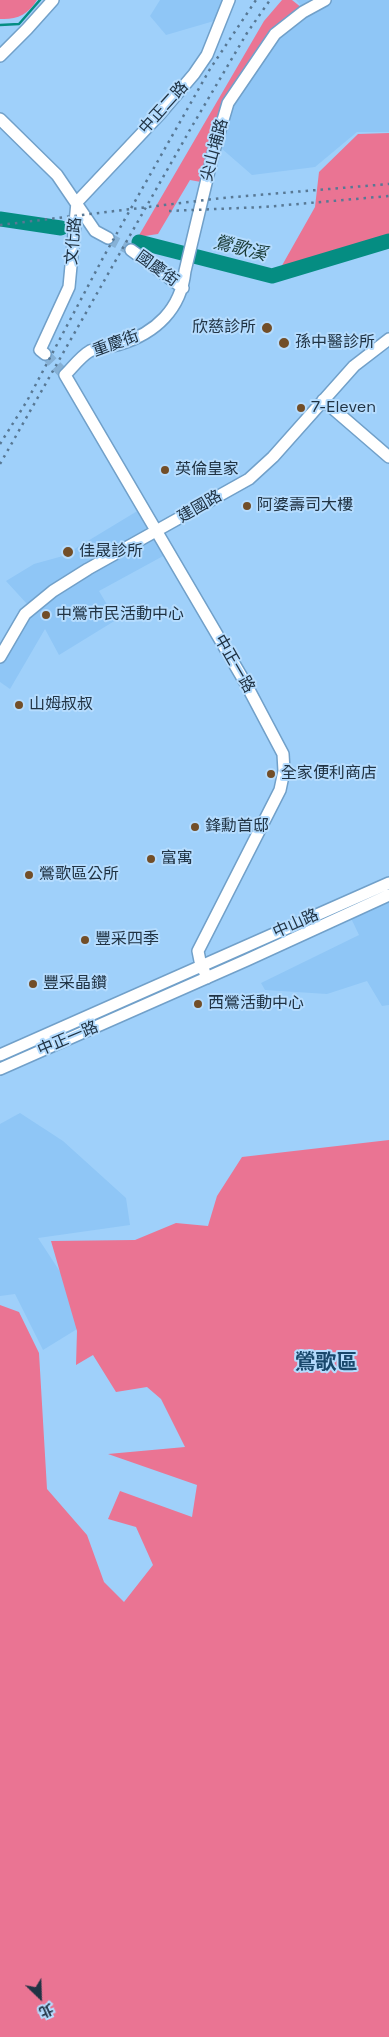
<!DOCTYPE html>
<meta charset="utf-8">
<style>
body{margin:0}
#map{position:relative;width:389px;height:2037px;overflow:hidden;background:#9fd0fa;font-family:"Space Grotesk","Noto Sans TC",sans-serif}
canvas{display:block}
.north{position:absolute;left:15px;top:1972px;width:50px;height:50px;-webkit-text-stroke:4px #b5dcfe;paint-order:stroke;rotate:156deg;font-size:14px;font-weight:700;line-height:20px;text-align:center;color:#203344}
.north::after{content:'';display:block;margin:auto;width:18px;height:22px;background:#203344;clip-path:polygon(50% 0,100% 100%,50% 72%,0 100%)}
</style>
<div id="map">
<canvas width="389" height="2037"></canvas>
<div class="north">北</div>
</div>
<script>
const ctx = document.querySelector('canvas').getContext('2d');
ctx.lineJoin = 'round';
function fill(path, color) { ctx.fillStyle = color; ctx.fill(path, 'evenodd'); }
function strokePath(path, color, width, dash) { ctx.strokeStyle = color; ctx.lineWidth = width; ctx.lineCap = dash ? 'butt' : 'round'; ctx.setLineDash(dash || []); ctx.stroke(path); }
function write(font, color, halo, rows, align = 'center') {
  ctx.font = font + ' "Space Grotesk","Noto Sans TC",sans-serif'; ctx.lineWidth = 4; ctx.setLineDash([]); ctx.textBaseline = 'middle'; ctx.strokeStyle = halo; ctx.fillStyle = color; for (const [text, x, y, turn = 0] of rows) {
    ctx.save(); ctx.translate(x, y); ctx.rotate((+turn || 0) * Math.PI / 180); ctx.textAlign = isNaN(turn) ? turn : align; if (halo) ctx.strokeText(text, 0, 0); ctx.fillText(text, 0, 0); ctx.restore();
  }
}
fill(new Path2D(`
 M 160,0 L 223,0 L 214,21 L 166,35 L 150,16 Z
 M 296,0 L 389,0 L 389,132 L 357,132 L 315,167 L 252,175 L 221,148 L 234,102 L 262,65 L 278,38 L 309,15 Z
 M 139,510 L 165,555 L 99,591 L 116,620 L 59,655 L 45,629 L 10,689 L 0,682 L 0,660 L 28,605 L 6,581 L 34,564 L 63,556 Z
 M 389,899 L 389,1005 L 382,1006 L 367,981 L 327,994 L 265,990 L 261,983 L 359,935 L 350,916 Z
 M 20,1113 L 63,1141 L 126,1198 L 130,1225 L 38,1238 L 72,1290 L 82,1326 L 43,1350 L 15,1294 L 0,1296 L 0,1124 Z`), '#8fc6f6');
fill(new Path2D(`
 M 0,0 L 37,0 C 28,15 16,20 0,19 Z
 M 282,0 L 292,0 L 302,8 L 244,74 L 201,182 L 190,180 L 158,234 L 138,237 L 264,21 Z
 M 389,133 L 389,237 L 360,243 L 280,269 L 315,207 L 319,172 L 358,134 Z
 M 389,1140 L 389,2037 L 0,2037 L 0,1305 L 19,1312 L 39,1353 L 47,1489 L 87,1535 L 104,1582 L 124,1602 L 153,1565 L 136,1527 L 108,1519 L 120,1491 L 192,1517 L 197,1485 L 108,1454 L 185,1447 L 161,1399 L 147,1387 L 116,1392 L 93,1355 L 76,1365 L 77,1331 L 51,1241 L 135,1240 L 176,1223 L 208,1226 L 217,1196 L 242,1157 Z`), '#ea7493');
strokePath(new Path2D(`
 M 0,25 L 19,24 L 40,0`), '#058d82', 2.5);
strokePath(new Path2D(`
 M 0,219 L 61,228
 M 139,242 L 272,276 L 389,241`), '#058d82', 15);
strokePath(new Path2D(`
 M 108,238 L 131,250
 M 45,354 L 65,375`), '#86b1d6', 11, [11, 5.5]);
const secondary = new Path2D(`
 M 0,56 L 27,29 L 53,0
 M 0,119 L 57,175 L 95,231 L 108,238
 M 77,202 L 160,114 L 194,74 L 207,55 L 229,0
 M 131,250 L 183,288
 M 45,354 L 40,350 L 69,287 L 77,202
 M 323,400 L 389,457
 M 0,657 L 25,614 L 53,591 L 88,569 L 249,479 L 273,457 L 354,366 L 389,339
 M 207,978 L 200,961 L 198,951 L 280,790 L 284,771 L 283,754 L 246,684 L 65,375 C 72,368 81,356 90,351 C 99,347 111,347 120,344 C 156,333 181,309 185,271 L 213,154 L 228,103 L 275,34 L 303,12 L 325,0
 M 0,1055 L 389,883
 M 0,1069 L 247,960 L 389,895`);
strokePath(secondary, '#71a0c9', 14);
strokePath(secondary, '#fff', 11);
strokePath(new Path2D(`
 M 169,211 L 264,207 L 389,196
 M 0,225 L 222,198 L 389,184
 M 0,444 L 27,401 L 104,256 L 210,69 L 256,0
 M 0,464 L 191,128 L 247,33 L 270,0`), '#587894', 2.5, [2.5, 5]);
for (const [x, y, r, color] of [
 [267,328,6,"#724e28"],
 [284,343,6,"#724e28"],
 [301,408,5,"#724e28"],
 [165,470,5,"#724e28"],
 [247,506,5,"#724e28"],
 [68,552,6,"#724e28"],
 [46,615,5,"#724e28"],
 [19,705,5,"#724e28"],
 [271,774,5,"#724e28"],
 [195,827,5,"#724e28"],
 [151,859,5,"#724e28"],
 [29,875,5,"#724e28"],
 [85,940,5,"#724e28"],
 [33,984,5,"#724e28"],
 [198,1004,5,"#724e28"]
]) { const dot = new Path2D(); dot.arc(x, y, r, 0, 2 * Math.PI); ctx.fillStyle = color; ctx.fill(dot); strokePath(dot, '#b5dcfe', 2); }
write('16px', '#203344', '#b5dcfe', [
 ["中正二路",164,108,-48],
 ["尖山埔路",215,150,-75],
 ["文化路",74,241,-85],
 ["國慶街",157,269,36],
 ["重慶街",116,344,-20],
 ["建國路",200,507,-30],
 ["中正一路",234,664,60],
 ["中山路",296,924,-24],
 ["中正一路",68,1039,-23]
]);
write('16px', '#203344', '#b5dcfe', [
 ["欣慈診所",256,328,"right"],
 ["孫中醫診所",295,343],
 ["7-Eleven",311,408],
 ["英倫皇家",175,470],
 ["阿婆壽司大樓",257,506],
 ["佳晟診所",79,552],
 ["中鶯市民活動中心",56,615],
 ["山姆叔叔",29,705],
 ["全家便利商店",281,774],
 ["鋒勳首邸",205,827],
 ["富寓",161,859],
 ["鶯歌區公所",39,875],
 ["豐采四季",95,940],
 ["豐采晶鑽",43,984],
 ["西鶯活動中心",208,1004]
], 'left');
write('italic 18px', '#1a3b37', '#b5dcfe', [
 ["鶯歌溪",240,249,14]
]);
write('bold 21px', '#19486c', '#b5dcfe', [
 ["鶯歌區",326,1363]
]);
</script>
